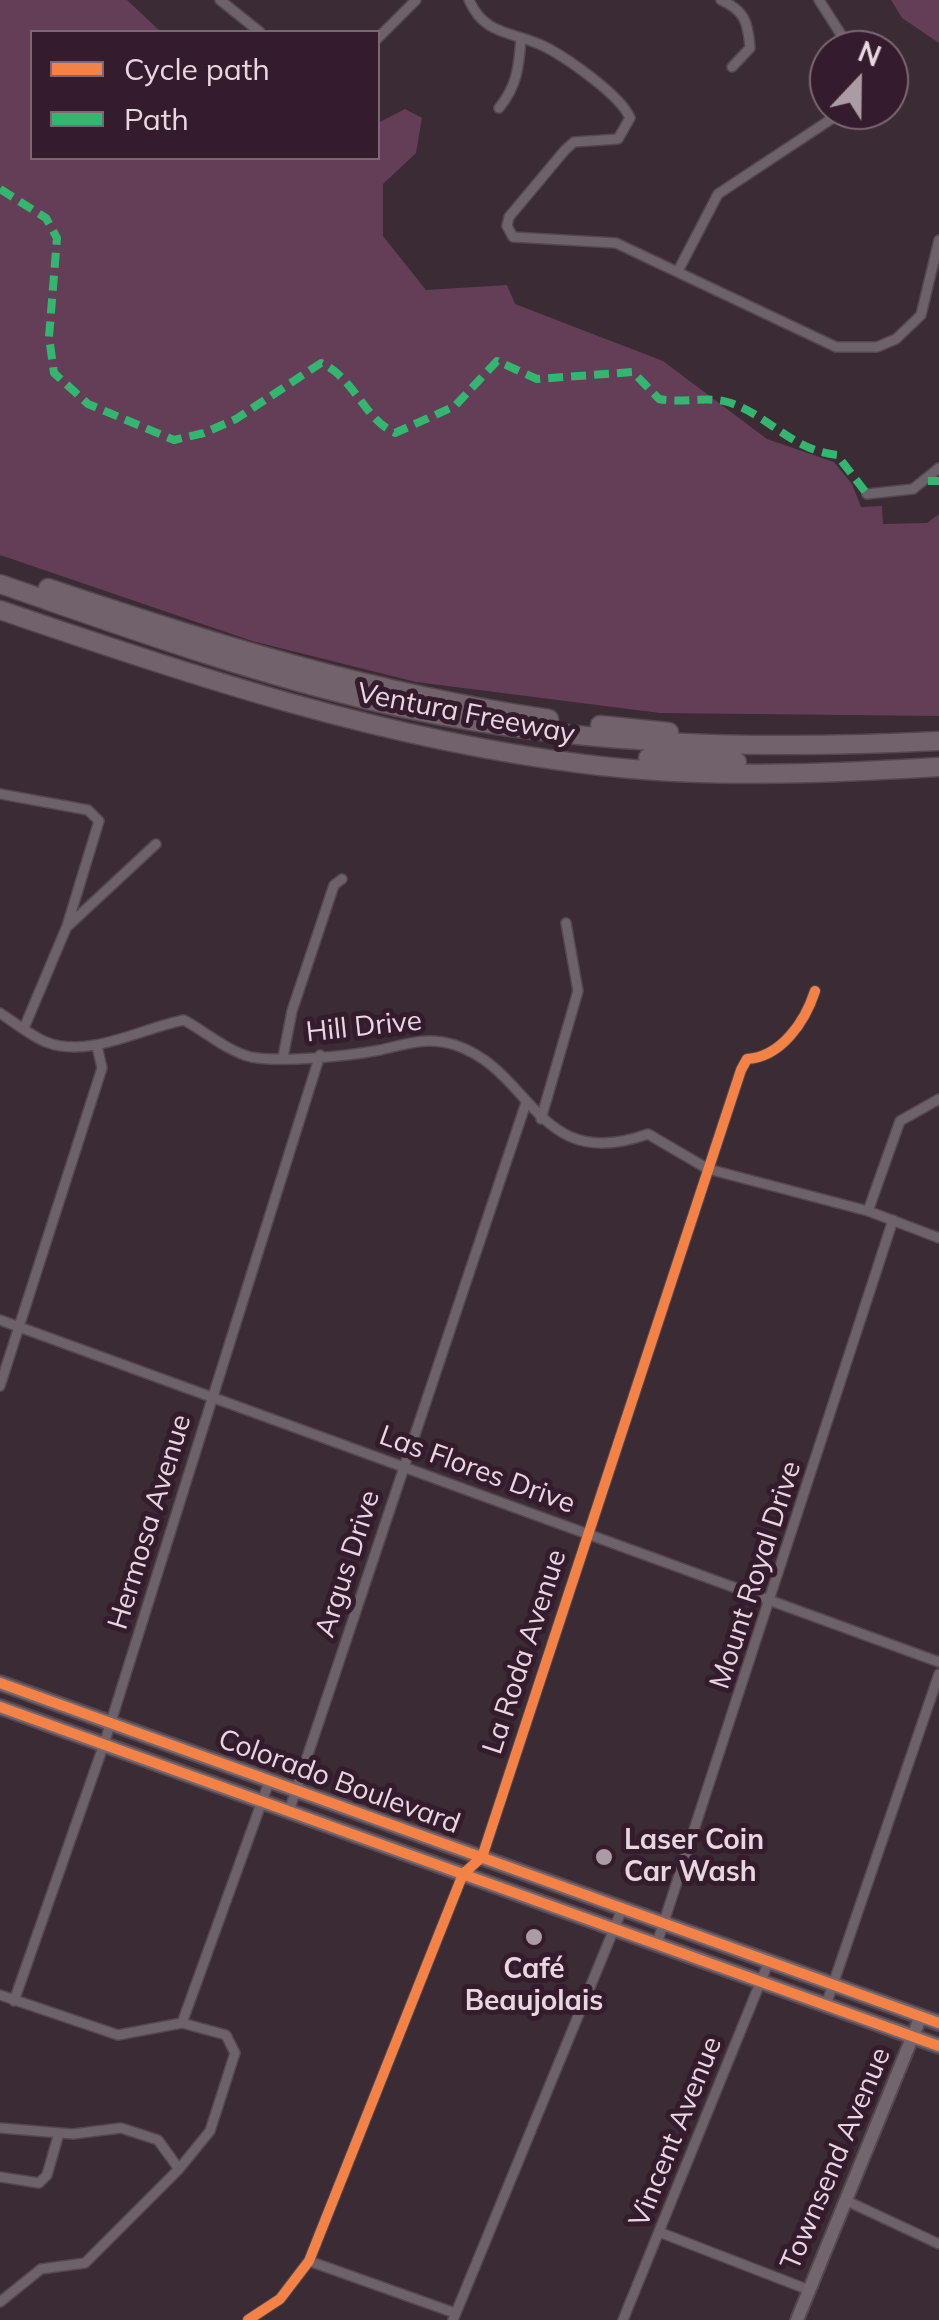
<!DOCTYPE html>
<meta charset="utf-8">
<style>
body{margin:0}
#map{position:relative;width:939px;height:2320px;overflow:hidden;background:#3a2b35;font-family:Mulish,sans-serif}
canvas{display:block}
.legend{position:absolute;left:30px;top:30px;width:350px;height:130px;box-sizing:border-box;background:#351c2d;border:2px solid #7d6775;margin:0;padding:12px 18px;list-style:none;font-size:30px;color:#e8d7e1}
.legend li{display:flex;align-items:center;gap:20px;height:50px}
.legend b{width:50px;border:2px solid #7d6775}
.north{position:absolute;left:809px;top:30px;width:100px;height:100px;box-sizing:border-box;background:#351c2d;border:2px solid #7d6775;border-radius:50%;rotate:22deg;font-size:28px;font-weight:700;line-height:40px;text-align:center;color:#e8d7e1}
.north::after{content:'';display:block;margin:auto;width:35px;height:45px;background:#ab9ba5;clip-path:polygon(50% 0,100% 100%,50% 72%,0 100%)}
</style>
<div id="map">
<canvas width="939" height="2320"></canvas>
<ul class="legend">
<li><b style="height:12px;background:#f48246"></b>Cycle path</li>
<li><b style="height:12px;background:#33b770"></b>Path</li>
</ul>
<div class="north">N</div>
</div>
<script>
const ctx = document.querySelector('canvas').getContext('2d');
ctx.lineJoin = 'round';
function fill(path, color) { ctx.fillStyle = color; ctx.fill(path, 'evenodd'); }
function strokePath(path, color, width, dash) { ctx.strokeStyle = color; ctx.lineWidth = width; ctx.lineCap = dash ? 'butt' : 'round'; ctx.setLineDash(dash || []); ctx.stroke(path); }
function write(font, color, halo, rows, align = 'center') {
  ctx.font = font + ' Mulish,sans-serif'; ctx.lineWidth = 10; ctx.setLineDash([]); ctx.textBaseline = 'middle'; ctx.strokeStyle = halo; ctx.fillStyle = color; for (const [text, x, y, turn = 0] of rows) {
    ctx.save(); ctx.translate(x, y); ctx.rotate((+turn || 0) * Math.PI / 180); ctx.textAlign = isNaN(turn) ? turn : align; if (halo) ctx.strokeText(text, 0, 0); ctx.fillText(text, 0, 0); ctx.restore();
  }
}
fill(new Path2D(`
 M 0,0 L 127,0 L 161,32 L 32,32 L 32,158 L 378,158 L 378,123 L 405,109 L 422,118 L 416,153 L 383,184 L 383,236 L 426,290 L 507,285 L 515,304 L 663,361 L 767,439 L 834,462 L 852,484 L 861,507 L 882,506 L 883,524 L 927,523 L 939,514 L 939,716 L 660,713 L 416,682 L 252,641 L 0,555 Z
 M 891,0 L 939,0 L 939,43 L 902,18 Z`), '#633e56');
const street = new Path2D(`
 M 220,0 L 260,32
 M 469,0 C 484,34 508,31 539,44 C 562,54 621,95 630,118 L 618,139 L 574,142 L 565,150 L 509,217 L 507,226 L 513,237 L 616,243 L 836,347 L 877,347 L 896,339 L 921,315 L 939,240
 M 721,0 C 745,11 748,22 750,48 L 732,67
 M 819,0 L 851,50
 M 378,38 L 416,0
 M 499,108 C 517,86 519,67 521,38
 M 678,271 L 718,194 L 845,110
 M 867,494 L 913,489 L 939,468
 M 0,794 L 88,810 L 99,821 L 67,926 L 24,1028
 M 69,925 L 156,844
 M 0,1013 C 14,1022 31,1036 46,1042 C 89,1059 142,1028 184,1020 C 204,1031 229,1052 251,1057 C 283,1063 348,1056 380,1050 C 407,1044 427,1036 455,1045 C 534,1071 536,1174 648,1134 L 708,1169 L 868,1211 L 939,1238
 M 283,1057 L 292,1011 L 334,885 L 342,879
 M 541,1119 L 578,991 L 566,923
 M 868,1211 L 900,1121 L 939,1099
 M 0,1320 L 939,1662
 M 0,1386 L 102,1068 L 97,1046
 M 289,1811 L 526,1103
 M 657,1943 L 893,1220
 M 0,1995 L 118,2035 L 182,2023 L 226,2035 L 235,2053 L 210,2131 L 179,2169 L 85,2263 L 41,2269 L 0,2302
 M 14,2001 L 104,1744 L 320,1055
 M 826,2005 L 939,1674
 M 182,2023 L 269,1782
 M 0,2128 L 73,2134 L 121,2128 L 158,2140 L 179,2169
 M 0,2177 L 39,2183 L 47,2175 L 59,2133
 M 847,2201 L 939,2244
 M 659,2232 L 809,2290
 M 309,2261 L 455,2313
 M 248,2320 L 280,2299 L 309,2261 L 463,1874 L 482,1857 L 741,1070 L 747,1059 C 781,1057 805,1022 815,991
 M 453,2320 L 623,1907
 M 623,2320 L 769,1961`);
const secondary = new Path2D(`
 M 797,2320 L 921,2016`);
const primary = new Path2D(`
 M 0,1683 L 939,2023
 M 0,1707 L 939,2046`);
const highway = new Path2D(`
 M 0,584 C 122,626 242,670 368,700 C 554,745 748,751 939,741
 M 48,588 C 220,646 370,692 549,719
 M 0,610 C 192,676 382,739 584,764 C 702,779 821,774 939,767
 M 600,725 L 669,732
 M 648,758 L 737,762`);
strokePath(street, '#554750', 12);
strokePath(secondary, '#554750', 16);
strokePath(primary, '#554750', 18);
strokePath(highway, '#554750', 21);
strokePath(street, '#6e626a', 9);
strokePath(secondary, '#72656d', 12);
strokePath(primary, '#766871', 14);
strokePath(highway, '#72626c', 18);
strokePath(new Path2D(`
 M 0,189 L 46,218 L 57,238 L 49,337 L 54,373 L 88,404 L 174,440 L 204,433 L 236,419 L 321,363 C 355,378 362,417 395,433 L 455,406 L 497,361 L 537,379 L 633,372 L 659,399 C 683,404 708,395 731,403 C 772,418 792,450 837,455 L 867,494
 M 928,481 L 939,481`), '#33b770', 8, [15, 8]);
strokePath(new Path2D(`
 M 0,1683 L 939,2023
 M 0,1707 L 939,2046
 M 248,2320 L 280,2299 L 309,2261 L 463,1874 L 482,1857 L 741,1070 L 747,1059 C 781,1057 805,1022 815,991`), '#f48246', 10);
for (const [x, y, r, color] of [
 [604,1857,10,"#ab9ba5"],
 [534,1937,10,"#ab9ba5"]
]) { const dot = new Path2D(); dot.arc(x, y, r, 0, 2 * Math.PI); ctx.fillStyle = color; ctx.fill(dot); strokePath(dot, '#351c2d', 4); }
write('28px', '#e8d7e1', '#351c2d', [
 ["Ventura Freeway",466,714,11],
 ["Hill Drive",364,1027,-6],
 ["Las Flores Drive",477,1470,20],
 ["Hermosa Avenue",150,1522,-73],
 ["Argus Drive",348,1564,-72],
 ["Mount Royal Drive",756,1575,-72],
 ["La Roda Avenue",525,1652,-72],
 ["Colorado Boulevard",339,1782,20],
 ["Vincent Avenue",676,2132,-68],
 ["Townsend Avenue",836,2159,-67]
]);
write('bold 28px', '#e8d7e1', '#351c2d', [
 ["Laser Coin",624,1841],
 ["Car Wash",624,1873],
 ["Café",534,1970,"center"],
 ["Beaujolais",534,2002,"center"]
], 'left');
</script>
